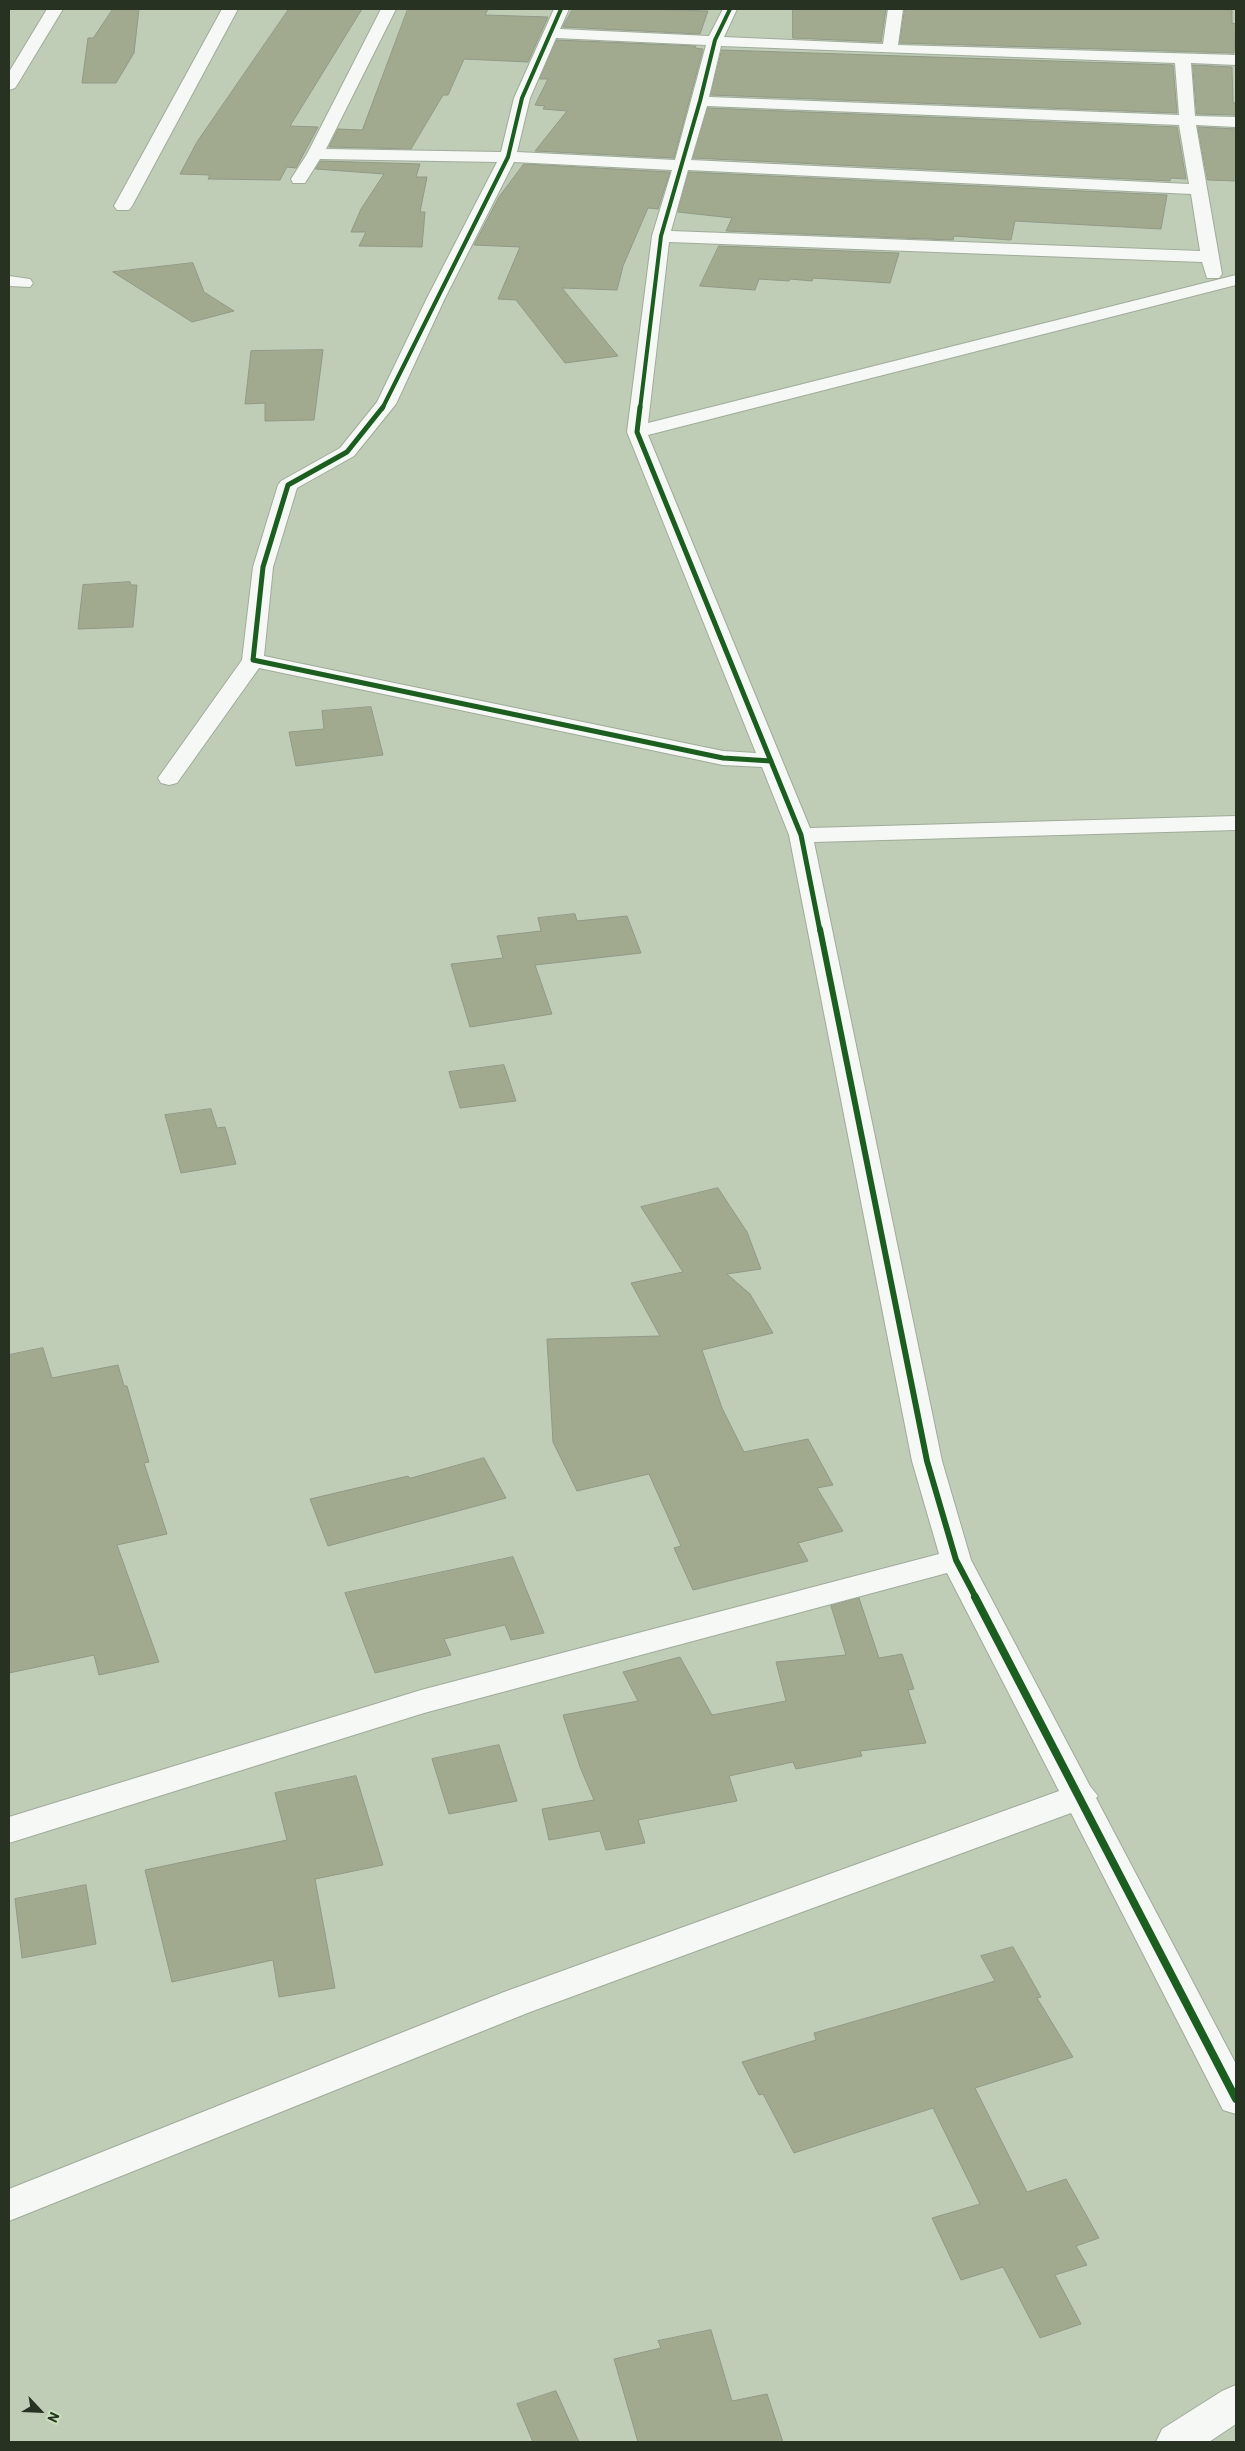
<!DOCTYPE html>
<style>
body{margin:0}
#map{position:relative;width:1245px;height:2451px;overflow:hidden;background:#bfcdb7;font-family:Barlow,sans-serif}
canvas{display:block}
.frame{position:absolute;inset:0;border:10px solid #283222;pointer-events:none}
.north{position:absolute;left:15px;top:2386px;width:50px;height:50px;-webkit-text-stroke:4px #c8e3bb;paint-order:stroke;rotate:115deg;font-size:14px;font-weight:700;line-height:20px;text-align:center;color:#283222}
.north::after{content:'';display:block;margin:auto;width:18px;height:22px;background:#283222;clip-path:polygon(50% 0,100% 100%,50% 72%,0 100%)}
</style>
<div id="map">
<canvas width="1245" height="2451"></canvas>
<div class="frame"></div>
<div class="north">N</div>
</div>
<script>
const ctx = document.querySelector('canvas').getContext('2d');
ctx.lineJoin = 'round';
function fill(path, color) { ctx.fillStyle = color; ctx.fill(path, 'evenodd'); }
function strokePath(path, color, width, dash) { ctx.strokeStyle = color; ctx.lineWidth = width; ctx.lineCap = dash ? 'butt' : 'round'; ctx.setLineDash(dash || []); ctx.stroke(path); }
const building = new Path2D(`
 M 113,9 L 139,9 L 134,53 L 116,83 L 82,83 L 88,38 L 93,38 Z
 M 289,9 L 362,9 L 290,126 L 318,127 L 296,168 L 287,167 L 280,180 L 208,179 L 210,175 L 180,174 L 197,142 Z
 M 408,9 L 488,9 L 485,15 L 548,17 L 528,62 L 464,59 L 448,95 L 443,95 L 411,149 L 329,147 L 338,129 L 362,130 Z
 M 573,9 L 643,9 L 708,11 L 700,34 L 563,27 Z
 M 793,9 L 886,9 L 881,42 L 793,38 Z
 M 905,9 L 1204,9 L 1232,10 L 1232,23 L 1236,24 L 1234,53 L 900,43 Z
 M 557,40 L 696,46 L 695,48 L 703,49 L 674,158 L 535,151 L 567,111 L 543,109 L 545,106 L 535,105 L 548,79 L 540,79 Z
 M 722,50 L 1173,65 L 1177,113 L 711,95 Z
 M 1193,65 L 1232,67 L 1233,103 L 1236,103 L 1236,115 L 1197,114 Z
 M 708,108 L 1177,127 L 1186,179 L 1171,178 L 1170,181 L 693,158 Z
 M 1198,127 L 1236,129 L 1236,181 L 1208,180 Z
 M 321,161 L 420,164 L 416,177 L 427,177 L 420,212 L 425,212 L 422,247 L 359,246 L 366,232 L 351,232 L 361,209 L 384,174 L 316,169 Z
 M 524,164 L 670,172 L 658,209 L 648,208 L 623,266 L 617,290 L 562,288 L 618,356 L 565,363 L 516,300 L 498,299 L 520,247 L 474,245 L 499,197 Z
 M 689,172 L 1167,195 L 1161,229 L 1015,221 L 1011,240 L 954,236 L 953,240 L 726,231 L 732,218 L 678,212 Z
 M 719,246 L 899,253 L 890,283 L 813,278 L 812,281 L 790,279 L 789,281 L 759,279 L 755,290 L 700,286 Z
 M 193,263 L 204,292 L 234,311 L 192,322 L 113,272 Z
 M 323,350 L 314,420 L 265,421 L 265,403 L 245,404 L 251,351 Z
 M 130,582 L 131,585 L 137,585 L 133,627 L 78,629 L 83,585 Z
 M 371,707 L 383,755 L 296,766 L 289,732 L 324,729 L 322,711 Z
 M 575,914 L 577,921 L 627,916 L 641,953 L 535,965 L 552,1014 L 470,1027 L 451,964 L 503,958 L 497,936 L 541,931 L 538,918 Z
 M 504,1065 L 516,1101 L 460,1108 L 449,1072 Z
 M 211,1109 L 217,1128 L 225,1127 L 236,1164 L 181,1173 L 165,1115 Z
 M 718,1188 L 747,1232 L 761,1269 L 727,1274 L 750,1294 L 773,1333 L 702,1350 L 722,1408 L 744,1452 L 808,1439 L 833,1485 L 817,1488 L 843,1531 L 798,1543 L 808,1561 L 693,1590 L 674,1548 L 681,1546 L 649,1474 L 577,1491 L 553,1442 L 547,1339 L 660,1336 L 631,1283 L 683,1272 L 641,1207 Z
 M 43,1348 L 52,1378 L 118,1365 L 124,1386 L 127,1386 L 149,1462 L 144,1463 L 167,1534 L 117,1545 L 159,1662 L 99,1675 L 94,1655 L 9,1673 L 9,1355 Z
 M 484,1458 L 506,1498 L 328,1546 L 310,1499 L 408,1476 L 410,1478 Z
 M 513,1557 L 544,1633 L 511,1640 L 505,1625 L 444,1639 L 451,1655 L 375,1673 L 345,1593 Z
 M 859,1598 L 879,1658 L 902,1654 L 914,1689 L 908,1690 L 926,1743 L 860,1751 L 862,1756 L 796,1769 L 793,1762 L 729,1776 L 737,1801 L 638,1820 L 645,1843 L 606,1850 L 600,1831 L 549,1840 L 542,1809 L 594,1800 L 580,1767 L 563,1715 L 638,1701 L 623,1672 L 680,1657 L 712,1715 L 786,1701 L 776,1662 L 846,1655 L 831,1606 Z
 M 499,1745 L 517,1801 L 449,1814 L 432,1759 Z
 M 356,1776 L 383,1865 L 315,1879 L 335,1988 L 279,1997 L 273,1960 L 172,1982 L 145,1870 L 287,1840 L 275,1793 Z
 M 86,1885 L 96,1944 L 22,1958 L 15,1899 Z
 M 1013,1947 L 1041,1997 L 1037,1998 L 1073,2057 L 975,2088 L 1027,2192 L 1066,2179 L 1099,2238 L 1076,2246 L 1087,2265 L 1055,2275 L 1081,2324 L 1040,2338 L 1003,2267 L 961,2280 L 932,2218 L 980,2204 L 933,2108 L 794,2153 L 763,2094 L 759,2095 L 742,2062 L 816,2040 L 814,2033 L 995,1981 L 981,1956 Z
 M 711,2330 L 732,2401 L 767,2394 L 783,2442 L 638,2442 L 614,2359 L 661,2348 L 658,2341 Z
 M 556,2391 L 579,2442 L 533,2442 L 517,2404 Z`);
fill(building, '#a1a98e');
strokePath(building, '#919987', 1);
const minor = new Path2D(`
 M 47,9 L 63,9 L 17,85 L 15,88 L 9,90 L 9,72 Z
 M 222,9 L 238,9 L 132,206 L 129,210 L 117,210 L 114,206 Z
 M 381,9 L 396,9 L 326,149 L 501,152 L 514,98 L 554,9 L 569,9 L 560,29 L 709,36 L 723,9 L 737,9 L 724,37 L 883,44 L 888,9 L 903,9 L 898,45 L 1236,55 L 1236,65 L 1191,63 L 1195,116 L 1236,117 L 1236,127 L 1196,125 L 1222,274 L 1219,278 L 1207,278 L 1202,262 L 669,242 L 648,423 L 1236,275 L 1236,285 L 648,435 L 810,828 L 1236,816 L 1236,830 L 814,842 L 942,1461 L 971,1560 L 1090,1786 L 1098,1796 L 1096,1798 L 1236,2064 L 1236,2114 L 1223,2110 L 1071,1813 L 530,2012 L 9,2221 L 9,2189 L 504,1992 L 1059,1791 L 947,1573 L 424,1713 L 9,1843 L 9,1817 L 421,1690 L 939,1554 L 912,1461 L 789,835 L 762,767 L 723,765 L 259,668 L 177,783 L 169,785 L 161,783 L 158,778 L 242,660 L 253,567 L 278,485 L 281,481 L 340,448 L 377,402 L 427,298 L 497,162 L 320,159 L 305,183 L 293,183 L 291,179 L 307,154 ZM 556,38 L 706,45 L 675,160 L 517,152 L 530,98 ZM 721,46 L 1175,63 L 1179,115 L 709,97 ZM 707,106 L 1179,125 L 1189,184 L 691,160 ZM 514,162 L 672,170 L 652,236 L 627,432 L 756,753 L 723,751 L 264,656 L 273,567 L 297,488 L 354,456 L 396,404 L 445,298 ZM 688,170 L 1191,194 L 1200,251 L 671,231 Z
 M 9,276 L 30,279 L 33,283 L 30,287 L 9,286 Z
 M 1236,2385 L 1236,2424 L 1209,2442 L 1156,2442 L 1162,2429 L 1222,2391 Z`);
strokePath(minor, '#a0ab9a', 2);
fill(minor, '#f5f8f4');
strokePath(new Path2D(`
 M 382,409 L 508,157 L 522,98 L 561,9
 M 640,409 L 661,236 L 700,101 L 715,40 L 730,9`), '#1b5e20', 4);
strokePath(new Path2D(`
 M 383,407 L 347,452 L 288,485 L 263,567 L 253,660 L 723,758 L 771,761
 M 640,407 L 637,432 L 801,835 L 820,931`), '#1b5e20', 5);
strokePath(new Path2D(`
 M 820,929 L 927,1461 L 956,1560 L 976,1598`), '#1b5e20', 6);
strokePath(new Path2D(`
 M 975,1597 L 1236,2099`), '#1b5e20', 8);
</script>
